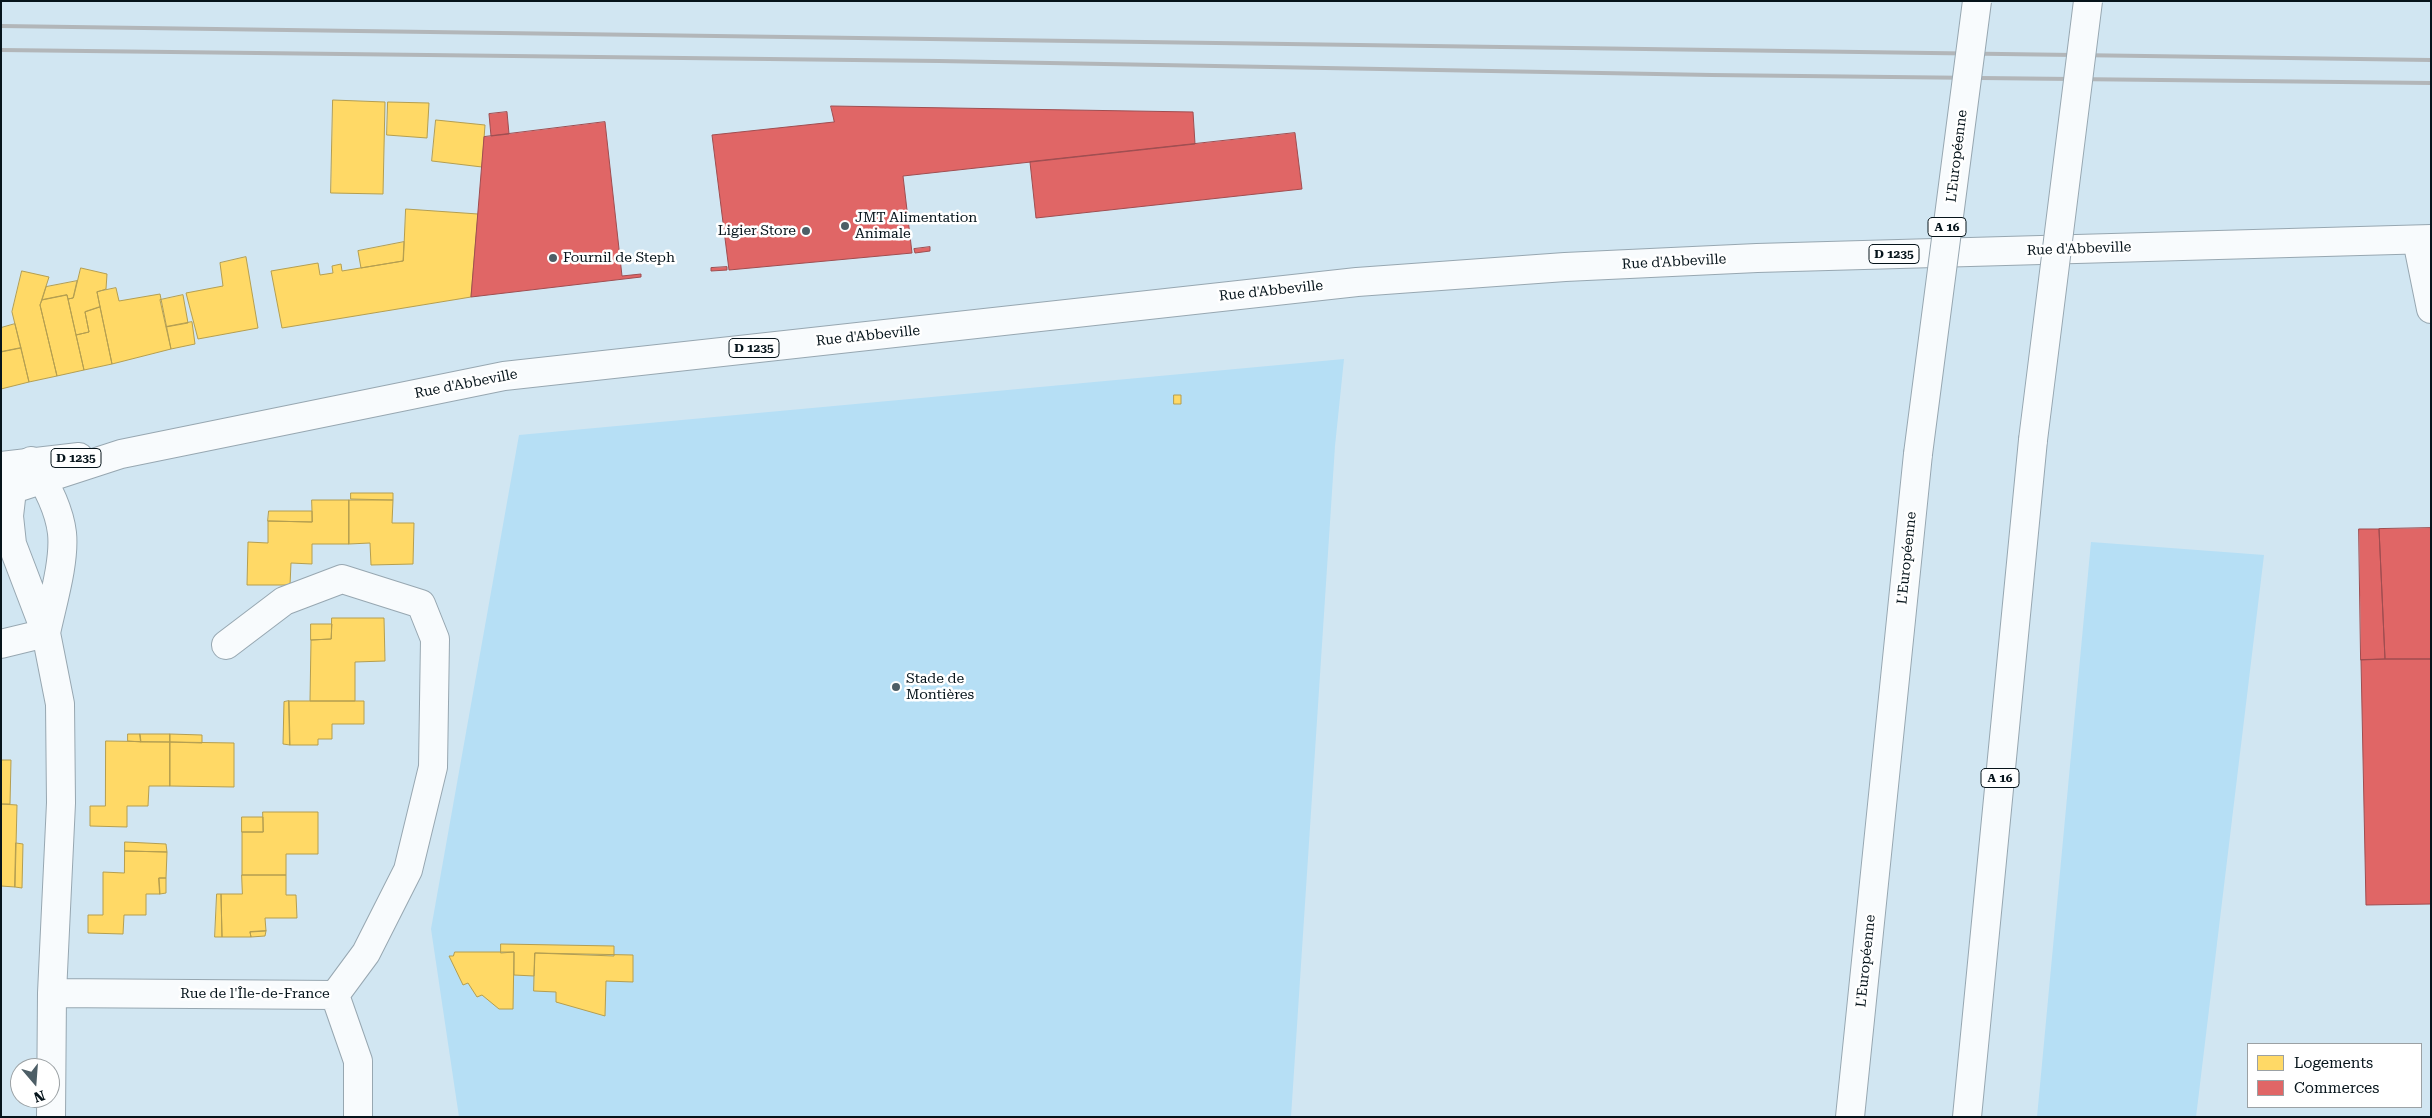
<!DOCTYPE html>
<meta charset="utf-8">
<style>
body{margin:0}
#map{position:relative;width:2432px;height:1118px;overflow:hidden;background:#d1e6f2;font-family:"Roboto Serif",serif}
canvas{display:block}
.frame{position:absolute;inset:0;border:2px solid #06141b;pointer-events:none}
.legend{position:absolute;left:2247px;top:1043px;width:175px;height:65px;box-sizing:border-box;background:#fff;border:1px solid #9ba1a4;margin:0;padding:6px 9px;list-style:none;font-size:15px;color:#06141b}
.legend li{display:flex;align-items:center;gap:10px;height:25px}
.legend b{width:25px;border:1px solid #9ba1a4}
.north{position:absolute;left:10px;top:1058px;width:50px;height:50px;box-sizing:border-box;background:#fff;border:1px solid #9ba1a4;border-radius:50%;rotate:162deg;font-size:14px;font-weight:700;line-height:20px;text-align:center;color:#06141b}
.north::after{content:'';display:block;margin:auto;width:18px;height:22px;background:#4d5e66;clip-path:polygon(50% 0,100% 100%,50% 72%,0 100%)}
</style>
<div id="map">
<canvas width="2432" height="1118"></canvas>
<div class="frame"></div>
<ul class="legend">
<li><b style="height:14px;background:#ffd966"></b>Logements</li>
<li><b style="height:14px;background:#e06666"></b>Commerces</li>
</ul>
<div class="north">N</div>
</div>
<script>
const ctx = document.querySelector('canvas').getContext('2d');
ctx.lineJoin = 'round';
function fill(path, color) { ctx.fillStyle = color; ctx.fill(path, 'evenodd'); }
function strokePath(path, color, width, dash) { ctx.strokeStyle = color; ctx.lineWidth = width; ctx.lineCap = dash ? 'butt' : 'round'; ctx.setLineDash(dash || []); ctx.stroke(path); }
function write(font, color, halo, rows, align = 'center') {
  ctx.font = font + ' "Roboto Serif",serif'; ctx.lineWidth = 5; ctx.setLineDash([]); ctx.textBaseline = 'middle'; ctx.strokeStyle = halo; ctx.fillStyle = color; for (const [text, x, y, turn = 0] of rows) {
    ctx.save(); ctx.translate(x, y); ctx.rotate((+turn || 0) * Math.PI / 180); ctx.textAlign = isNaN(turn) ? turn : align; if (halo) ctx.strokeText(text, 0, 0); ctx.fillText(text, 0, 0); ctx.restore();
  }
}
fill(new Path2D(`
 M 1344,359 L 1335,446 L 1291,1117 L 459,1117 L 431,929 L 519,435 Z
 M 2091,542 L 2264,555 L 2196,1117 L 2037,1117 Z`), '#b6dff5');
const homes = new Path2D(`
 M 333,100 L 385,102 L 383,194 L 331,193 Z
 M 388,102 L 429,103 L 427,138 L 387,135 Z
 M 436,120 L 485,125 L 482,167 L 432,161 Z
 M 406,209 L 478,214 L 471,297 L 282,328 L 271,271 L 318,263 L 320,275 L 333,273 L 332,266 L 341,264 L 342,271 L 403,261 Z
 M 404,242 L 403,261 L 361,268 L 358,251 Z
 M 246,257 L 258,328 L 198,339 L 186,293 L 223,286 L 220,263 Z
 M 81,268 L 107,274 L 106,289 L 97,292 L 100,307 L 85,312 L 89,332 L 76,335 L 68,299 L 73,298 Z
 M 22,271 L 49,277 L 40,305 L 57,376 L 29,382 L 12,312 Z
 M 77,281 L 73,298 L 68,299 L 67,295 L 42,300 L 46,287 Z
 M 116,288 L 119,301 L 160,294 L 171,349 L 112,364 L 97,292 Z
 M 67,295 L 84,370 L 57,376 L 40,305 L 42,300 Z
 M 183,295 L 188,323 L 166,327 L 160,300 Z
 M 100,307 L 112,364 L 84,370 L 76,335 L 89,332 L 85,312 Z
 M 192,322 L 195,344 L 171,349 L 166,327 Z
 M 15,324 L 21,348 L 1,352 L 1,328 Z
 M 21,348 L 29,382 L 1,389 L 1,352 Z
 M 1174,395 L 1181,395 L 1181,404 L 1174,404 Z
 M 351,493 L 393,493 L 393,500 L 351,499 Z
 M 312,500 L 349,500 L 349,544 L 312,544 L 312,564 L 291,563 L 290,585 L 247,585 L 248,542 L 268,543 L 268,521 L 312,522 Z
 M 349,500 L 393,500 L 392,523 L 414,523 L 413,564 L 371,565 L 370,543 L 349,544 Z
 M 269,511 L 312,511 L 312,522 L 268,521 Z
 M 332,618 L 384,618 L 385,661 L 355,662 L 355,701 L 310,701 L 311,640 L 331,639 Z
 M 311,624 L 332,624 L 331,639 L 311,640 Z
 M 289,701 L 364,701 L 364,724 L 332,724 L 332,739 L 318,739 L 318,745 L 290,745 Z
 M 289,701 L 290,745 L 283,744 L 284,702 Z
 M 128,734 L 140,734 L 141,742 L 128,741 Z
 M 140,734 L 170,734 L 170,742 L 141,742 Z
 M 170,734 L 202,735 L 202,743 L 170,742 Z
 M 106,741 L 170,742 L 170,786 L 149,786 L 148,806 L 127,806 L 127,827 L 90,826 L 90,806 L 105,806 Z
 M 170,742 L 234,743 L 234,787 L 170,786 Z
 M 1,760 L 11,760 L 10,804 L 1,804 Z
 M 1,804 L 17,805 L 15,887 L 1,886 Z
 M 263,812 L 318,812 L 318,854 L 286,854 L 286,875 L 242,875 L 242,832 L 263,832 Z
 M 242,817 L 263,817 L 263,832 L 242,832 Z
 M 125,842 L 166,844 L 167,852 L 125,851 Z
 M 16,843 L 23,844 L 22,888 L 15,887 Z
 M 125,851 L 167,852 L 166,878 L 159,878 L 160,894 L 146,894 L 146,915 L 124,915 L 123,934 L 88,933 L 88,915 L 103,915 L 103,872 L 124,873 Z
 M 242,875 L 286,875 L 286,895 L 296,895 L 297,918 L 265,918 L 266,931 L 250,932 L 251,937 L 222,937 L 221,894 L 242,894 Z
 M 159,878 L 166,878 L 166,893 L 160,894 Z
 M 217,894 L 221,894 L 222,937 L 215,937 Z
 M 266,931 L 265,936 L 251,937 L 250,932 Z
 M 501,944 L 614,946 L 614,956 L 535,953 L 534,976 L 514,975 L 514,952 L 501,953 Z
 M 455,952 L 514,952 L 513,1009 L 499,1009 L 482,995 L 477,997 L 468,983 L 463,985 L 449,956 L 453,956 Z
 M 535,953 L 633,955 L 633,982 L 606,981 L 605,1016 L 556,1002 L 556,992 L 534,991 Z`);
fill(homes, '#ffd966');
strokePath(homes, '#b49e50', 1);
const shops = new Path2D(`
 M 831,106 L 1193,112 L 1195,144 L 903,176 L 912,253 L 729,270 L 712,135 L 834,122 Z
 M 507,112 L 509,134 L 491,136 L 489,114 Z
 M 605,122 L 622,276 L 641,274 L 641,277 L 471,297 L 484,137 Z
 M 1295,133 L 1302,189 L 1036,218 L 1030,162 Z
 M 930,247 L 930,251 L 915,253 L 914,249 Z
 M 727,267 L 727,270 L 711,271 L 711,268 Z
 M 2431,528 L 2431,659 L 2385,659 L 2379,529 Z
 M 2359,529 L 2379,529 L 2385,659 L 2361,660 Z
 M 2385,659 L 2431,659 L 2431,904 L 2366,905 L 2361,660 Z`);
fill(shops, '#e06666');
strokePath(shops, '#9f4d50', 1);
const minor = new Path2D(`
 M 2417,240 L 2431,309
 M 46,633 C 52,604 65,562 62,533 C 59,507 45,482 31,461 L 12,490 L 9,516 L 12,544 L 46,633 L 60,704 L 61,803 L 52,993 L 51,1117
 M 1,644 L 46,633
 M 52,993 L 335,995 L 366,953 L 408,870 L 433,767 L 435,639 L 421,604 L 342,579 L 284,601 L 226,645
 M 335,995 L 358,1061 L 358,1117`);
const major = new Path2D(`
 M 1,466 L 79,457
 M 1,493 L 121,454 L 504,376 L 1357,282 L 1565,267 L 1757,258 L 2431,239`);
const highway = new Path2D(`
 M 1850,1117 L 1918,454
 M 1967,1117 L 2033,440`);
strokePath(minor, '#97a7b1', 30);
strokePath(major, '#97a7b1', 30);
strokePath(highway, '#97a7b1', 30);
strokePath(minor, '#f8fbfd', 28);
strokePath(major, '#f8fbfd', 28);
strokePath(highway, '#f8fbfd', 28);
strokePath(new Path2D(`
 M 1,26 L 2431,60
 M 1,50 L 939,61 L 1712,75 L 2431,83`), '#b2b6b9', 4);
const highwayBridge = new Path2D(`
 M 2033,440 L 2088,1
 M 1918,454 L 1977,1`);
strokePath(highwayBridge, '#97a7b1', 30, []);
strokePath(highwayBridge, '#f8fbfd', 28);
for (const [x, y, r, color] of [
 [845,226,5,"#4d5e66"],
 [806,231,5,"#4d5e66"],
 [553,258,5,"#4d5e66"],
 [896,687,5,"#4d5e66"]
]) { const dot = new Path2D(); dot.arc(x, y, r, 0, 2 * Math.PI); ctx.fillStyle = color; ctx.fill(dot); strokePath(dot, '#fff', 2); }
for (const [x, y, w] of [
 [1947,227,38],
 [1894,254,50],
 [754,348,50],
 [76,458,50],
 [2000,778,38]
]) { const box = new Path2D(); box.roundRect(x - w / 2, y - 9.5, w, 19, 4); ctx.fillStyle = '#fff'; ctx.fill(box); strokePath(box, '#06141b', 1); }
write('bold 12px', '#06141b', null, [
 ["A 16",1947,227],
 ["D 1235",1894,254],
 ["D 1235",754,348],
 ["D 1235",76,458],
 ["A 16",2000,778]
]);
write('14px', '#06141b', '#fff', [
 ["L'Européenne",1957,156,-83],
 ["Rue d'Abbeville",2079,249,-2],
 ["Rue d'Abbeville",1674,262,-3],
 ["Rue d'Abbeville",1271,291,-6],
 ["Rue d'Abbeville",868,336,-6],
 ["Rue d'Abbeville",466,384,-11],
 ["L'Européenne",1907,558,-84],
 ["L'Européenne",1866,961,-84],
 ["Rue de l'Île-de-France",255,994]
]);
write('14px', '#06141b', '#fff', [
 ["JMT Alimentation",855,218],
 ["Animale",855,234],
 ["Ligier Store",796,231,"right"],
 ["Fournil de Steph",563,258],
 ["Stade de",906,679],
 ["Montières",906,695]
], 'left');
</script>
